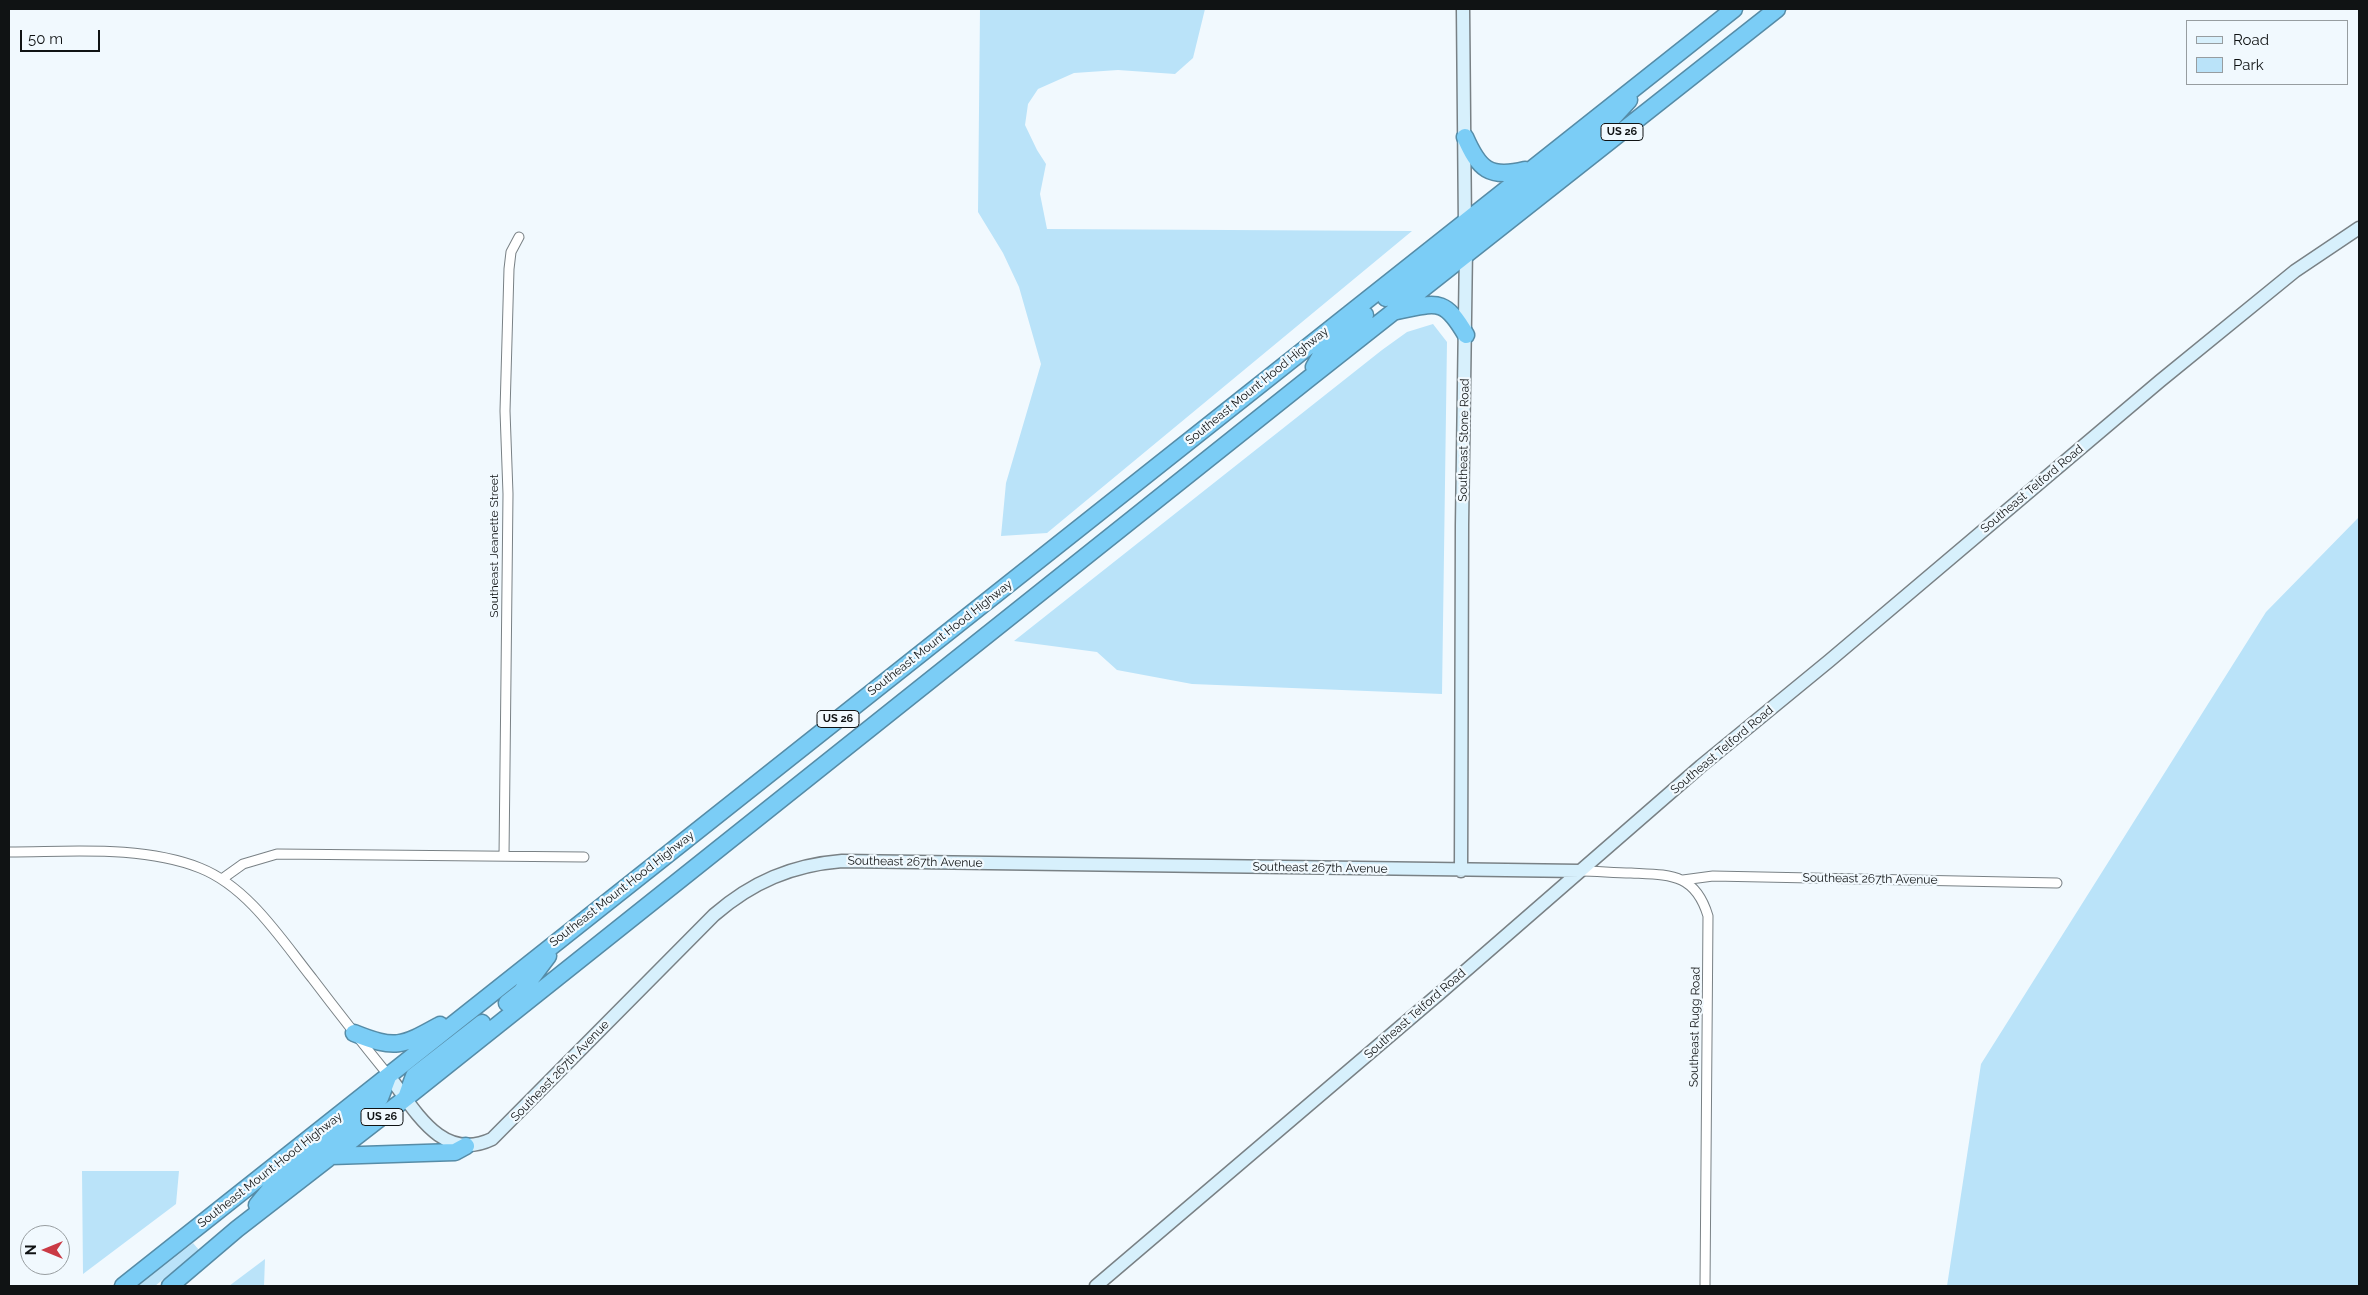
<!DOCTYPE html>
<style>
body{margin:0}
#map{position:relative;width:2368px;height:1295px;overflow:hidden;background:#f1f9fe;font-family:Raleway,sans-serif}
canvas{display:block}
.frame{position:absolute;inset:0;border:10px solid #101314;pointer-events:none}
.legend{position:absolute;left:2186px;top:20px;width:162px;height:65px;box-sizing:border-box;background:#f1f9fe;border:1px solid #979da0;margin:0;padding:6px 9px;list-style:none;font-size:15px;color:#101314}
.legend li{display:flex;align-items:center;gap:10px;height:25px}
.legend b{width:25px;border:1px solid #979da0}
.north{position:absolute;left:20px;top:1225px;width:50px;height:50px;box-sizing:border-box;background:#f1f9fe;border:1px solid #979da0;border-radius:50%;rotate:270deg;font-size:14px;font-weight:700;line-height:20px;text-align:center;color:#101314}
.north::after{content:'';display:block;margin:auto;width:18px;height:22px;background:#ca3a45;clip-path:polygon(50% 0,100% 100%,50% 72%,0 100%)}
.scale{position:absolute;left:20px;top:30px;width:80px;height:22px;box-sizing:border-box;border:2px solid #101314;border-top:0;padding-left:6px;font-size:15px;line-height:18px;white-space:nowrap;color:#101314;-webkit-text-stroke:4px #f1f9fe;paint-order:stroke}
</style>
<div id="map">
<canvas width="2368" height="1295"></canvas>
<div class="frame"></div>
<ul class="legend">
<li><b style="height:6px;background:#d7f0fc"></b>Road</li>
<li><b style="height:14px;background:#bae3f9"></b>Park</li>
</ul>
<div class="north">N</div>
<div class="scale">50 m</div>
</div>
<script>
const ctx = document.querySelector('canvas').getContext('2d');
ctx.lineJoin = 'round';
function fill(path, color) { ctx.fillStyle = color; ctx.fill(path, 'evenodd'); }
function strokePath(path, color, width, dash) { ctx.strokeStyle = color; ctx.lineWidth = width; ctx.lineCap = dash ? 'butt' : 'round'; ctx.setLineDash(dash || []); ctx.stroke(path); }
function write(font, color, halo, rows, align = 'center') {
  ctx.font = font + ' Raleway,sans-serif'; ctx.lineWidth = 4.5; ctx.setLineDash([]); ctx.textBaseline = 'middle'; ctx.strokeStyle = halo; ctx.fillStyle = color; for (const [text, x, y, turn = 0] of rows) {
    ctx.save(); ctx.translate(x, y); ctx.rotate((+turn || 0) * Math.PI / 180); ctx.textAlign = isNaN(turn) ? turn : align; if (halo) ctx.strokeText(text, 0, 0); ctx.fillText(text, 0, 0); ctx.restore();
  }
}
fill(new Path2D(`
 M 980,9 L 1205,9 L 1193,58 L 1175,74 L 1118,70 L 1074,73 L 1038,89 L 1028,104 L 1025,125 L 1037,150 L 1046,164 L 1040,194 L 1047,229 L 1412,231 L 1047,533 L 1001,536 L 1006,483 L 1041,364 L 1019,287 L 1003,253 L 978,212 Z
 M 1433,324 L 1447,342 L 1442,694 L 1192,684 L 1117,670 L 1097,652 L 1014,641 L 1382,350 L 1407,332 Z
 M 2359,517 L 2359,1286 L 1947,1286 L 1981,1064 L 2266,612 Z
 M 82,1171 L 179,1171 L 176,1204 L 83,1274 Z
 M 193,1243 L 199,1250 L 155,1286 L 138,1286 Z
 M 265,1259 L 264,1286 L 229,1286 Z`), '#bae3f9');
const street = new Path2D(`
 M 9,852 C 71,852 141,845 200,868 C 248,887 281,939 312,978 C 337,1011 363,1044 389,1076
 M 504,856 L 508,494 L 505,411 L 509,269 L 511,252 L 519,237
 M 1580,871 C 1597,871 1614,873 1631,873 C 1670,875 1695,873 1708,916 L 1705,1286
 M 222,879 L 243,864 L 277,854 L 584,857
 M 1683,880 L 1713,876 L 2057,883`);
const secondary = new Path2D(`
 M 1463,9 L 1465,228
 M 1461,871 L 1462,525 L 1466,248
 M 389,1076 C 415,1110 442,1163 492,1139 L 714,915 C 752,882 792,865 842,861 L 1580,871
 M 1096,1286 L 1440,993 L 1701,766 L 1829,661 L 2160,381 L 2295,271 L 2359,228`);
const highway = new Path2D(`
 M 1465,137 C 1479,169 1489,179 1525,170
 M 1466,240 L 1594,138 L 1629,100
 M 1386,298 L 1465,235
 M 1397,311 C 1437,303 1444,297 1466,335
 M 1314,367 L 1321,355 L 1365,315
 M 507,1003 L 521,992 L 548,956
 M 354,1033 C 396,1050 402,1046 440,1025
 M 406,1098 L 414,1076 L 482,1023
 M 331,1156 L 455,1152 L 466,1146
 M 257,1205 L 281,1176 L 380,1098 L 388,1077
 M 123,1286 L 1734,9
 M 170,1286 L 237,1229 L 406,1098 L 1307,380 L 1777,9`);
strokePath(street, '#798185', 11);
strokePath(secondary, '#798185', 15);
strokePath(highway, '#568ca7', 19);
strokePath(street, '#fff', 9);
strokePath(secondary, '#d7f0fc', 12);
strokePath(highway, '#7bcdf6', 16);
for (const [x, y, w] of [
 [1622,132,42],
 [838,719,42],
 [382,1117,42]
]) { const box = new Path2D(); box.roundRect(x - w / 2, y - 8.5, w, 17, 4); ctx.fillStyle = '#f1f9fe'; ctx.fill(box); strokePath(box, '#101314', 1); }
write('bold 11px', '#101314', null, [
 ["US 26",1622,132],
 ["US 26",838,719],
 ["US 26",382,1117]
]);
write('12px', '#101314', '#f1f9fe', [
 ["Southeast Mount Hood Highway",1257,386,-39],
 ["Southeast Stone Road",1464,440,-89],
 ["Southeast Telford Road",2032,489,-40],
 ["Southeast Jeanette Street",494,546,-90],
 ["Southeast Mount Hood Highway",940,638,-38],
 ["Southeast Telford Road",1722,750,-40],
 ["Southeast 267th Avenue",915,862,1],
 ["Southeast 267th Avenue",1320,868,1],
 ["Southeast 267th Avenue",1870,879,1],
 ["Southeast Mount Hood Highway",622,889,-38],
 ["Southeast Telford Road",1415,1014,-41],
 ["Southeast Rugg Road",1695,1027,-89],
 ["Southeast 267th Avenue",560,1071,-46],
 ["Southeast Mount Hood Highway",270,1170,-38]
]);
</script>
